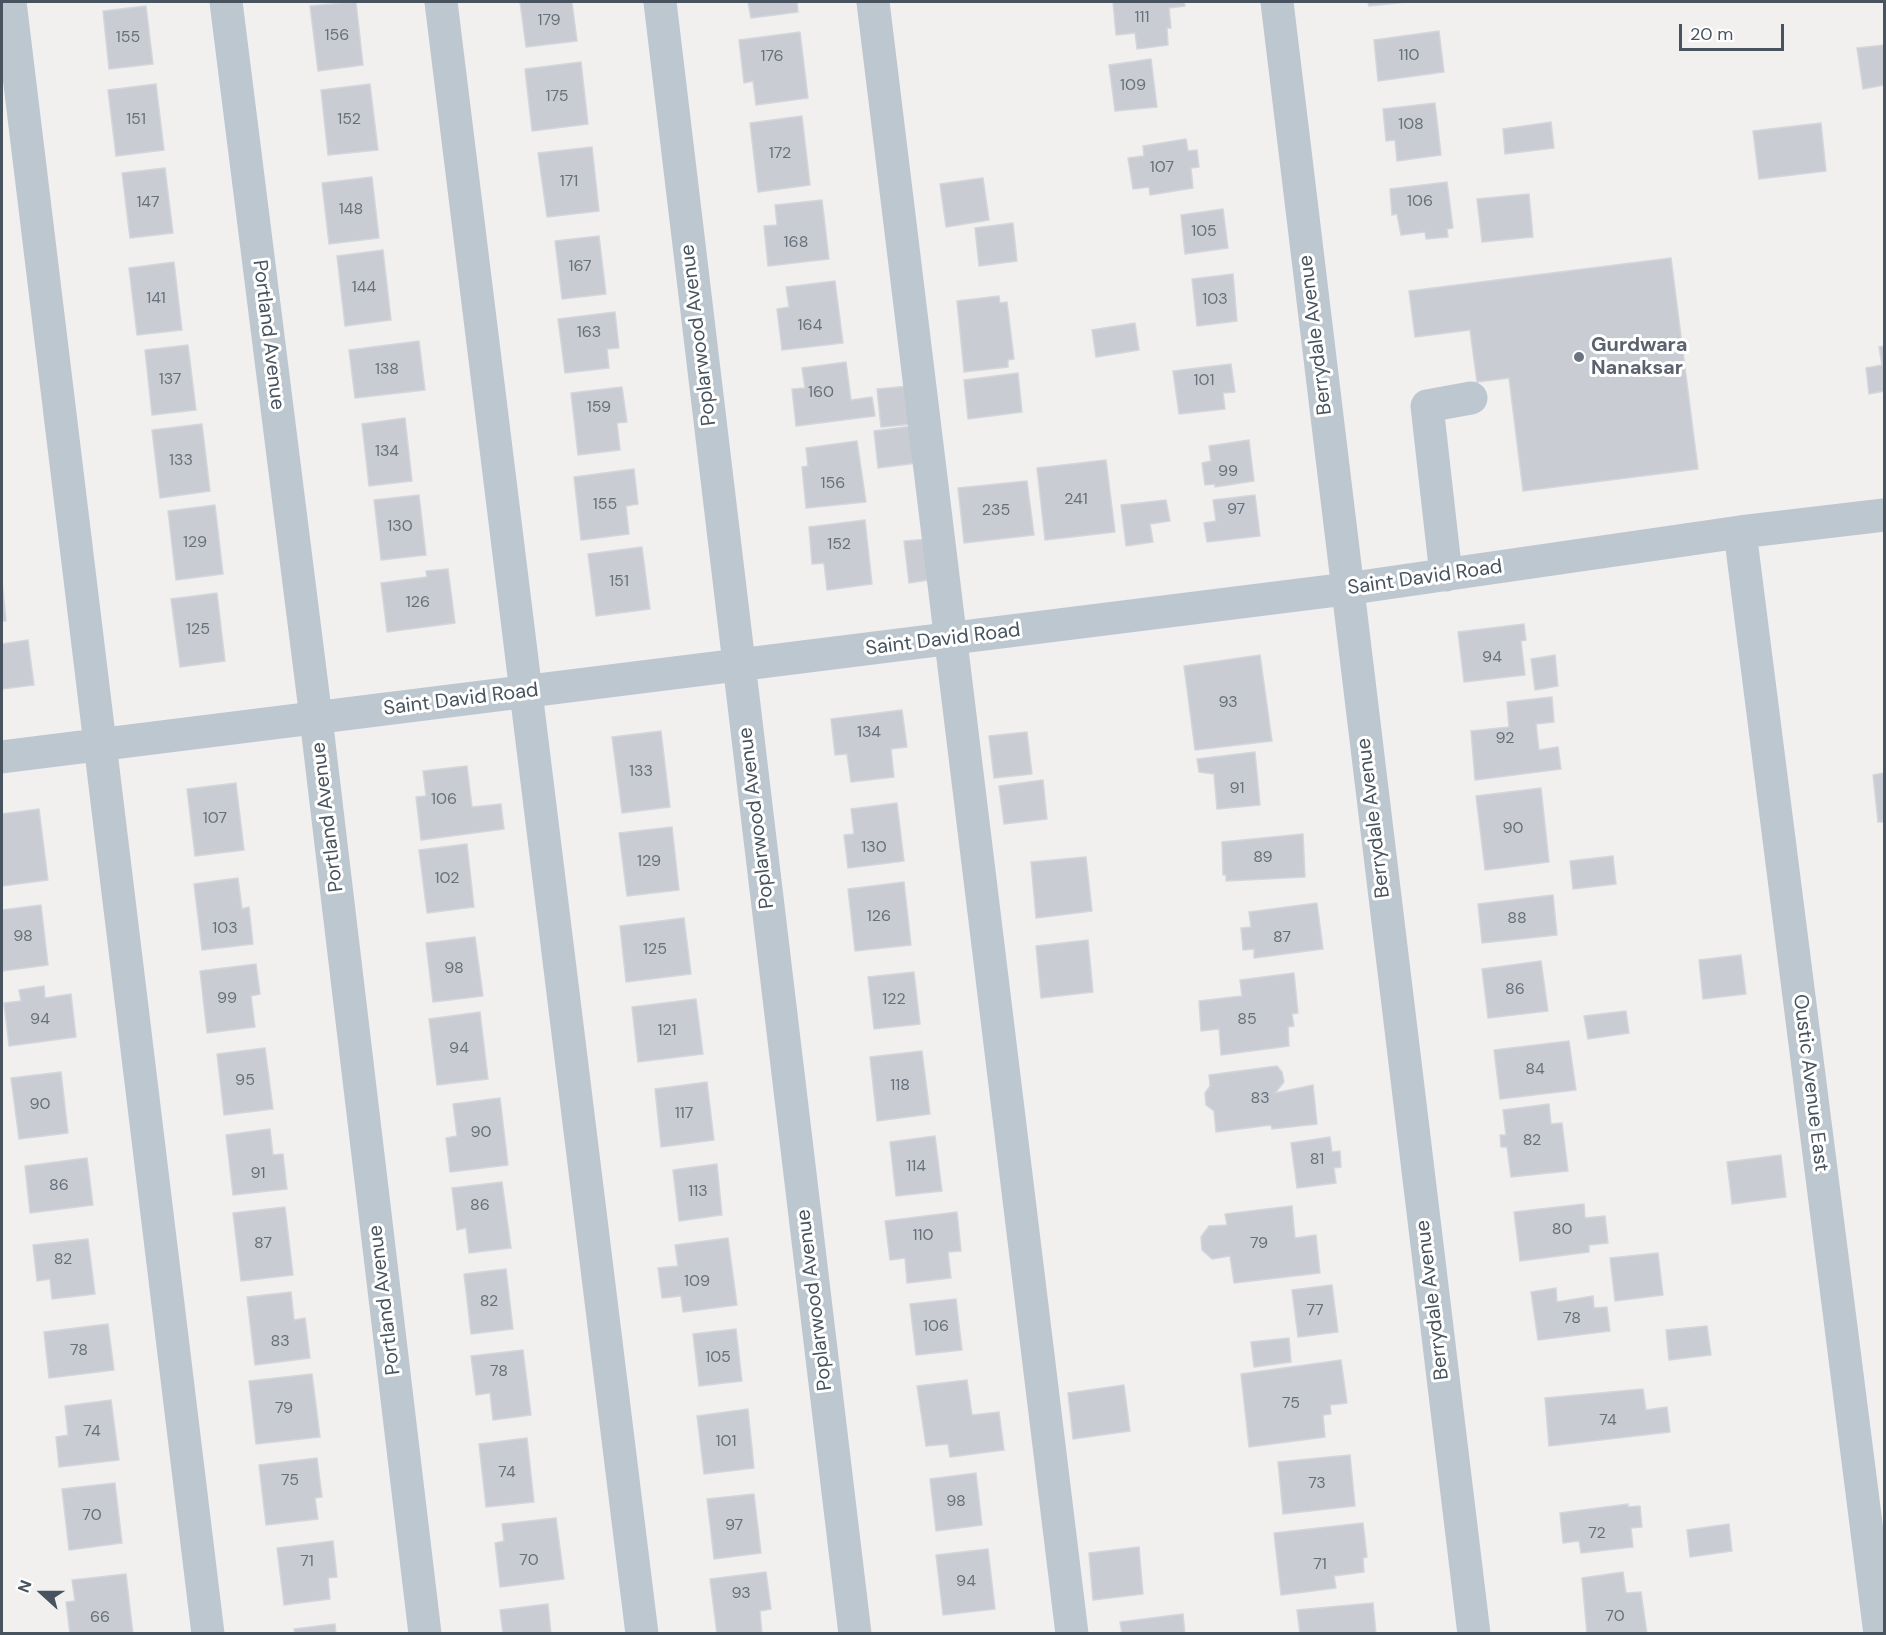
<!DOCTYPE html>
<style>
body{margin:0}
#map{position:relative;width:1886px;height:1635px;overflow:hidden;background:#f2efef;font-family:"DM Sans",sans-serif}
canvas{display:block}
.frame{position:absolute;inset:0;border:3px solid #47535e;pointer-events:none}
.north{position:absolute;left:12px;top:1563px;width:60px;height:60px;-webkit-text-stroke:4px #fff;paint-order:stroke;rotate:291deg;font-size:16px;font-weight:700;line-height:24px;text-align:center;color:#47535e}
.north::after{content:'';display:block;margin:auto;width:21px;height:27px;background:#47535e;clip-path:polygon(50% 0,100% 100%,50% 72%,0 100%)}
.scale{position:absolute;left:1679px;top:24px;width:105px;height:27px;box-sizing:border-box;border:3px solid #47535e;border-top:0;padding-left:8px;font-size:18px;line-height:21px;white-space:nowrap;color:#47535e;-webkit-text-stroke:4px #fff;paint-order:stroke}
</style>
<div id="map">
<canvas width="1886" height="1635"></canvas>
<div class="frame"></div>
<div class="north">N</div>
<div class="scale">20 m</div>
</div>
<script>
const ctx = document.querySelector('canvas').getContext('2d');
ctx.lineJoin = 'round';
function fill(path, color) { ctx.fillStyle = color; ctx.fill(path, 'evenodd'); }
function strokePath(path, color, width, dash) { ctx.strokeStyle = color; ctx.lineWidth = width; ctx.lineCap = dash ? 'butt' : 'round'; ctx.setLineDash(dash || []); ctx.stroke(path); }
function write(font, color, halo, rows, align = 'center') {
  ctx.font = font + ' "DM Sans",sans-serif'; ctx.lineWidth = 6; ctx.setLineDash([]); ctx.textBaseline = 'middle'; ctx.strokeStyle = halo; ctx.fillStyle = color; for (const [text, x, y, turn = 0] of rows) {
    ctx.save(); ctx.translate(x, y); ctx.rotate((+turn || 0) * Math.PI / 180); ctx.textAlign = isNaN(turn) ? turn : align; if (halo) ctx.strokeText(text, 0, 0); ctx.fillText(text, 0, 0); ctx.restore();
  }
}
const building = new Path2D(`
 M 356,2 L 363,65 L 318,71 L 310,6 Z
 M 520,2 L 572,2 L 577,41 L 526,47 Z
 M 748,2 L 797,2 L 798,12 L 751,18 Z
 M 1113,2 L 1184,2 L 1185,6 L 1169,8 L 1171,28 L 1167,28 L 1168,45 L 1137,49 L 1135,33 L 1116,35 Z
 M 1368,2 L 1406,2 L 1369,6 Z
 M 146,6 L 153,64 L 109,69 L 103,11 Z
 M 1439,31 L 1444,72 L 1378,81 L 1374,40 Z
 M 800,32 L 808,98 L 756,105 L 753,81 L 744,83 L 739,40 Z
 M 1884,45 L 1884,85 L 1863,89 L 1857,48 Z
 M 1151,59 L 1157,107 L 1115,111 L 1109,65 Z
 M 581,62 L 588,124 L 532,131 L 525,69 Z
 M 156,84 L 164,150 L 116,156 L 108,90 Z
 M 370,84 L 378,150 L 328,155 L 321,90 Z
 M 1435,103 L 1441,155 L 1397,161 L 1395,140 L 1386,141 L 1383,109 Z
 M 802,116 L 810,185 L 758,192 L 750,123 Z
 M 1551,122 L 1554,148 L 1505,154 L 1503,129 Z
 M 1821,123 L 1826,171 L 1759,179 L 1753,131 Z
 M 1186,139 L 1188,151 L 1197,150 L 1199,167 L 1191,168 L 1193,188 L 1150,195 L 1149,187 L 1133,189 L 1128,158 L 1144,156 L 1143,146 Z
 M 592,147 L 599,211 L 547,217 L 538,153 Z
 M 165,168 L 173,233 L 130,238 L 122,173 Z
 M 372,177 L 379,238 L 329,244 L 322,183 Z
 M 983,178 L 989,220 L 946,227 L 940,184 Z
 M 1447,182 L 1453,228 L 1447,229 L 1448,237 L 1426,239 L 1425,232 L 1401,235 L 1397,214 L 1392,215 L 1390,189 Z
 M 1529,194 L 1533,237 L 1482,242 L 1477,199 Z
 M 822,200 L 829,259 L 768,266 L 764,226 L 777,225 L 775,205 Z
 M 1223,209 L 1228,248 L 1185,254 L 1181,215 Z
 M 1013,223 L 1017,261 L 979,266 L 975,228 Z
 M 599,236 L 606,294 L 562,299 L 555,241 Z
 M 383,250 L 391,320 L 345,326 L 337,256 Z
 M 1671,258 L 1698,469 L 1523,491 L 1509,378 L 1477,382 L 1470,330 L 1415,337 L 1409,291 Z
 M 174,262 L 182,330 L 137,335 L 129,268 Z
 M 1233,274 L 1237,321 L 1197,326 L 1192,279 Z
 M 835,281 L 843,343 L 782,350 L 777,309 L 789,307 L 786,287 Z
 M 999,296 L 1000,303 L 1007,302 L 1014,359 L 1008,360 L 1008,367 L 964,372 L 957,301 Z
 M 615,312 L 619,348 L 607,349 L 609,368 L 565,373 L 558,319 Z
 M 1135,323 L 1139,350 L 1096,357 L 1092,330 Z
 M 419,341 L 425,390 L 355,398 L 349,350 Z
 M 188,345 L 196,410 L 152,415 L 145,350 Z
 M 1884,346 L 1884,391 L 1869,394 L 1866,368 L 1882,365 L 1879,347 Z
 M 846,362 L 851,400 L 872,397 L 875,416 L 796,426 L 792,389 L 805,388 L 802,368 Z
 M 1231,364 L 1235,392 L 1223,393 L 1225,409 L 1179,414 L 1173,371 Z
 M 1018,373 L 1022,412 L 968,419 L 964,380 Z
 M 909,386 L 913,424 L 881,427 L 877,389 Z
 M 622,387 L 627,422 L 617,423 L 620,450 L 578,455 L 571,393 Z
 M 405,418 L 412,481 L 369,486 L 362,424 Z
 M 202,424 L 210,491 L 160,498 L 152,430 Z
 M 913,426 L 917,463 L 878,468 L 874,431 Z
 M 1249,440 L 1254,481 L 1215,487 L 1215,484 L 1205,485 L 1202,463 L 1211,461 L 1209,446 Z
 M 857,441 L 866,502 L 806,508 L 802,467 L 808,466 L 806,448 Z
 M 1106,460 L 1115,532 L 1045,540 L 1037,468 Z
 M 634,469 L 638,504 L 626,506 L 629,534 L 581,540 L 574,477 Z
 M 1027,481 L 1034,535 L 964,543 L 958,488 Z
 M 419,495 L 426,555 L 381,560 L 374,500 Z
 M 1255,495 L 1260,536 L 1207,542 L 1204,523 L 1216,521 L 1213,500 Z
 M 1166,500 L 1170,521 L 1150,524 L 1153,542 L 1126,546 L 1121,505 Z
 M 215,505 L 223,574 L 176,580 L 168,511 Z
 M 865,520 L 872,584 L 827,590 L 824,563 L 812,564 L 809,527 Z
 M 930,539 L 935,579 L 909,583 L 904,541 Z
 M 642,547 L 650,609 L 596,616 L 588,554 Z
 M 448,569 L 455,623 L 387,632 L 381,583 L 427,577 L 426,571 Z
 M 2,581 L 6,621 L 2,621 Z
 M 217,593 L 225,661 L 180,667 L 171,599 Z
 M 1524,624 L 1526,640 L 1521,641 L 1525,675 L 1464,682 L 1458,632 Z
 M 28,640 L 34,685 L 2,689 L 2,644 Z
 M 1260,655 L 1272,741 L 1195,750 L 1184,666 Z
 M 1555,655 L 1558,686 L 1535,690 L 1531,659 Z
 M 1552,697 L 1554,722 L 1536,724 L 1539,750 L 1558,747 L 1561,769 L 1475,780 L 1471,731 L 1509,727 L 1507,702 Z
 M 902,710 L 907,747 L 891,749 L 894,777 L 851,782 L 847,754 L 835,755 L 831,719 Z
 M 661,731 L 670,807 L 622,813 L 612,737 Z
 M 1027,732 L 1032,774 L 994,778 L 989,736 Z
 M 1255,752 L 1260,805 L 1217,809 L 1214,774 L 1199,772 L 1197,759 Z
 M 467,766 L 472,807 L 501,804 L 504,829 L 421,840 L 416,797 L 426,796 L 423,771 Z
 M 1884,773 L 1884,822 L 1878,822 L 1873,775 Z
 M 1043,780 L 1047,819 L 1004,824 L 999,786 Z
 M 236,783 L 244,850 L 195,856 L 187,789 Z
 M 1541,788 L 1549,862 L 1485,870 L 1476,796 Z
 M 897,803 L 904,861 L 848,868 L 844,835 L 854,834 L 851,809 Z
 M 39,809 L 48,880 L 2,886 L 2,814 Z
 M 672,827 L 679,890 L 627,896 L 619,833 Z
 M 1303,834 L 1305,877 L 1226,881 L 1226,875 L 1223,875 L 1222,842 Z
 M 467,844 L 474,907 L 427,913 L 419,850 Z
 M 1613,856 L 1616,884 L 1573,889 L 1570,861 Z
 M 1086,857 L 1092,911 L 1036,918 L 1031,862 Z
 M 238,878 L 242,909 L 249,907 L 253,944 L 202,950 L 194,884 Z
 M 904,882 L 911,945 L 855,951 L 848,889 Z
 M 1553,895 L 1557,935 L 1482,943 L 1478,904 Z
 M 1317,903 L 1323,949 L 1254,958 L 1254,949 L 1243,950 L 1241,928 L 1251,927 L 1249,912 Z
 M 41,905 L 48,965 L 2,971 L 2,910 Z
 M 684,918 L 691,974 L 626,982 L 620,926 Z
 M 475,937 L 483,996 L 433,1002 L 426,943 Z
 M 1088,940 L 1093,992 L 1041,998 L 1036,946 Z
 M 1741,955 L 1746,994 L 1703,999 L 1699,960 Z
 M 1541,961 L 1548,1011 L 1488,1018 L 1482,969 Z
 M 256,964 L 260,994 L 251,996 L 255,1027 L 207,1033 L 200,971 Z
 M 914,972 L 920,1024 L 874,1029 L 868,977 Z
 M 1294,973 L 1298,1013 L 1292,1014 L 1294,1026 L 1288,1027 L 1289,1046 L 1221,1055 L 1219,1029 L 1201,1031 L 1199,1001 L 1242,996 L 1240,980 Z
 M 44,986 L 45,998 L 71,994 L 76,1037 L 9,1046 L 4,1003 L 21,1001 L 19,990 Z
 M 696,999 L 703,1054 L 638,1062 L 632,1007 Z
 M 1626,1011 L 1629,1033 L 1588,1039 L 1584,1016 Z
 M 480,1012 L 488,1079 L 437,1085 L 429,1019 Z
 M 1569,1041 L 1576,1090 L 1500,1099 L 1494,1050 Z
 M 265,1048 L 273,1109 L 224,1115 L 217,1054 Z
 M 922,1051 L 930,1114 L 877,1121 L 870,1057 Z
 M 1277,1066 L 1282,1072 L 1284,1082 L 1275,1093 L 1313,1085 L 1317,1124 L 1272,1129 L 1271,1125 L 1216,1132 L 1214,1111 L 1206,1105 L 1205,1093 L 1210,1086 L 1209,1075 Z
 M 61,1072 L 68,1133 L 19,1139 L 11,1078 Z
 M 707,1082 L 714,1140 L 661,1147 L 655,1089 Z
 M 500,1098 L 508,1165 L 450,1172 L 446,1138 L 457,1136 L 453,1104 Z
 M 1549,1104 L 1551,1124 L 1562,1123 L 1568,1171 L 1511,1177 L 1507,1147 L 1501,1147 L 1500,1135 L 1506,1135 L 1503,1110 Z
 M 270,1129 L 273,1155 L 283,1154 L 287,1189 L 233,1195 L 226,1135 Z
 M 935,1136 L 942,1191 L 896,1196 L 890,1142 Z
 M 1330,1137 L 1332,1152 L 1340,1151 L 1341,1167 L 1334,1168 L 1336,1183 L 1297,1188 L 1291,1143 Z
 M 1781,1155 L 1786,1197 L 1732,1204 L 1727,1162 Z
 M 87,1158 L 93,1205 L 30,1213 L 25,1166 Z
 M 717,1164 L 722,1215 L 679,1221 L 673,1170 Z
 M 502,1182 L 511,1248 L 469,1253 L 466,1228 L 457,1230 L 452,1188 Z
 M 1584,1204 L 1585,1218 L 1605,1216 L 1608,1243 L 1589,1245 L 1589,1252 L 1520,1261 L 1514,1212 Z
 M 1292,1206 L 1295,1238 L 1316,1235 L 1320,1273 L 1234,1283 L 1230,1256 L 1212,1259 L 1202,1250 L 1201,1237 L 1209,1226 L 1227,1225 L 1225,1214 Z
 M 285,1207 L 293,1275 L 241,1281 L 233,1213 Z
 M 957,1212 L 961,1251 L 948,1252 L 951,1278 L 907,1283 L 905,1258 L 890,1260 L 885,1221 Z
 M 728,1238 L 737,1305 L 683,1312 L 681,1296 L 662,1298 L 658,1268 L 678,1266 L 675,1245 Z
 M 88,1239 L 95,1294 L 52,1299 L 50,1279 L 37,1281 L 33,1245 Z
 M 1658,1253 L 1663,1295 L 1615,1301 L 1610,1258 Z
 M 506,1269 L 513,1329 L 471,1334 L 464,1274 Z
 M 1332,1285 L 1338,1332 L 1298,1337 L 1292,1290 Z
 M 1556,1288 L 1557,1302 L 1593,1296 L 1594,1308 L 1607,1307 L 1610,1331 L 1538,1340 L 1531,1292 Z
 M 291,1292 L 294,1320 L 305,1318 L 310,1358 L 255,1365 L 247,1297 Z
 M 956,1299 L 962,1350 L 916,1355 L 910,1304 Z
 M 108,1324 L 114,1370 L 49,1378 L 44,1332 Z
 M 1707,1326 L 1711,1355 L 1669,1360 L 1666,1330 Z
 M 736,1329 L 742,1381 L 699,1386 L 693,1334 Z
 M 1289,1338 L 1291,1362 L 1254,1367 L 1251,1342 Z
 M 523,1350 L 531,1415 L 493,1420 L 490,1393 L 476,1395 L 471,1356 Z
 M 1341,1360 L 1347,1403 L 1330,1405 L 1331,1414 L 1323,1415 L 1325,1437 L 1249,1447 L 1241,1374 Z
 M 312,1374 L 320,1437 L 256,1444 L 249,1381 Z
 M 967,1380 L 972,1415 L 999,1412 L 1004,1450 L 950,1457 L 948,1444 L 926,1446 L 917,1386 Z
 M 1124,1385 L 1130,1431 L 1073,1439 L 1068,1393 Z
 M 1643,1389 L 1646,1410 L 1667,1407 L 1670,1432 L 1549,1446 L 1545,1398 Z
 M 111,1400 L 119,1460 L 59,1467 L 56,1437 L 68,1435 L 65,1406 Z
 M 748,1409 L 754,1468 L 704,1474 L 697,1416 Z
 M 527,1438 L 534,1502 L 486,1507 L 479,1444 Z
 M 1350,1455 L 1355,1506 L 1283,1514 L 1278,1462 Z
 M 317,1458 L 322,1497 L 315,1498 L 318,1519 L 266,1525 L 259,1465 Z
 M 976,1473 L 982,1525 L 936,1531 L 930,1479 Z
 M 115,1483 L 122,1543 L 69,1550 L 62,1489 Z
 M 754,1494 L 761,1553 L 714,1559 L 707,1499 Z
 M 1628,1504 L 1628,1507 L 1640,1506 L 1642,1527 L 1631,1528 L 1633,1547 L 1581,1553 L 1579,1541 L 1563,1543 L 1560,1513 Z
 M 556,1518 L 564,1579 L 500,1587 L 495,1543 L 504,1541 L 502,1524 Z
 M 1363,1523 L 1367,1557 L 1363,1558 L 1364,1572 L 1334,1576 L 1336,1588 L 1281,1595 L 1274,1533 Z
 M 1729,1524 L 1732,1551 L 1690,1557 L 1687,1530 Z
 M 333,1541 L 337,1577 L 328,1578 L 330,1599 L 284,1605 L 277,1548 Z
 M 1139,1547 L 1143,1594 L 1093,1600 L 1089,1553 Z
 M 988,1549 L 995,1609 L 943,1615 L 936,1555 Z
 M 766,1572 L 771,1609 L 760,1611 L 762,1634 L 717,1634 L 710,1579 Z
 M 1623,1572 L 1626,1593 L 1641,1592 L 1647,1634 L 1587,1634 L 1582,1578 Z
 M 126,1574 L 133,1634 L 70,1634 L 66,1602 L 75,1601 L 72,1580 Z
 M 1373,1603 L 1376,1634 L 1300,1634 L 1297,1610 Z
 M 548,1604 L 551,1634 L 503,1634 L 500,1610 Z
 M 1183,1614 L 1185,1634 L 1122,1634 L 1120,1622 Z
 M 335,1624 L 336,1634 L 295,1634 L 294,1629 Z`);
fill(building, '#c9ccd2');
strokePath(building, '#d3d6db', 1.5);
strokePath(new Path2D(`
 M 10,2 L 208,1634
 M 226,2 L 316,718 L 425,1634
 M 441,2 L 642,1634
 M 660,2 L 855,1634
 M 873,2 L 1072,1634
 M 1277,2 L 1474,1634
 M 1740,532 L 1880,1634
 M 1446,575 L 1427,406 L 1471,398
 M 2,757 L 1346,589 L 1740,532 L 1884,515`), '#bdc7cf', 33);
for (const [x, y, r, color] of [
 [1579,357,6,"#6b7280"]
]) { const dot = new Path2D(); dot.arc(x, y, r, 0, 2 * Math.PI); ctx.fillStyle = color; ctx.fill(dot); strokePath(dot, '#fff', 2); }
write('16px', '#68717b', null, [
 ["111",1142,18],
 ["179",549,21],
 ["156",337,36],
 ["155",128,38],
 ["110",1409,56],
 ["176",772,57],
 ["109",1133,86],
 ["175",557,97],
 ["151",136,120],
 ["152",349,120],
 ["108",1411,125],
 ["172",780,154],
 ["107",1162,168],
 ["171",569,182],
 ["106",1420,202],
 ["147",148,203],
 ["148",351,210],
 ["105",1204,232],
 ["168",796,243],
 ["167",580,267],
 ["144",364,288],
 ["141",156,299],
 ["103",1215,300],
 ["164",810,326],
 ["163",589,333],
 ["138",387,370],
 ["137",170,380],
 ["101",1204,381],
 ["160",821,393],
 ["159",599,408],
 ["134",387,452],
 ["133",181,461],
 ["99",1228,472],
 ["156",833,484],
 ["241",1076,500],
 ["155",605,505],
 ["97",1236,510],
 ["235",996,511],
 ["130",400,527],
 ["129",195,543],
 ["152",839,545],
 ["151",619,582],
 ["126",418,603],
 ["125",198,630],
 ["94",1492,658],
 ["93",1228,703],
 ["134",869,733],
 ["92",1505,739],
 ["133",641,772],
 ["91",1237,789],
 ["106",444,800],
 ["107",215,819],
 ["90",1513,829],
 ["130",874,848],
 ["89",1263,858],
 ["129",649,862],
 ["102",447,879],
 ["126",879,917],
 ["88",1517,919],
 ["103",225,929],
 ["98",23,937],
 ["87",1282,938],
 ["125",655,950],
 ["98",454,969],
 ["86",1515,990],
 ["99",227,999],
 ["122",894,1000],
 ["94",40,1020],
 ["85",1247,1020],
 ["121",667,1031],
 ["94",459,1049],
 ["84",1535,1070],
 ["95",245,1081],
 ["118",900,1086],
 ["83",1260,1099],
 ["90",40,1105],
 ["117",684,1114],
 ["90",481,1133],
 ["82",1532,1141],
 ["81",1317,1160],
 ["114",916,1167],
 ["91",258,1174],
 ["86",59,1186],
 ["113",698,1192],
 ["86",480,1206],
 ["80",1562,1230],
 ["110",923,1236],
 ["87",263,1244],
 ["79",1259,1244],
 ["82",63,1260],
 ["109",697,1282],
 ["82",489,1302],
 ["77",1315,1311],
 ["78",1572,1319],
 ["106",936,1327],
 ["83",280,1342],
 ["78",79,1351],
 ["105",718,1358],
 ["78",499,1372],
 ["75",1291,1404],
 ["79",284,1409],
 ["74",1608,1421],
 ["74",92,1432],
 ["101",726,1442],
 ["74",507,1473],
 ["75",290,1481],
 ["73",1317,1484],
 ["98",956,1502],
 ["70",92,1516],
 ["97",734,1526],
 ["72",1597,1534],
 ["70",529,1561],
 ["71",307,1562],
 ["71",1320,1565],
 ["94",966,1582],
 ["93",741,1594],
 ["70",1615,1617],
 ["66",100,1618]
]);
write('20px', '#47535e', '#fff', [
 ["Portland Avenue",268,335,83],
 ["Poplarwood Avenue",699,335,-97],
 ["Berrydale Avenue",1316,335,-97],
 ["Saint David Road",1425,578,-8],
 ["Saint David Road",943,640,-7],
 ["Saint David Road",461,700,-7],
 ["Portland Avenue",328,817,-97],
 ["Poplarwood Avenue",757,818,-97],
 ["Berrydale Avenue",1374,818,-97],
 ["Oustic Avenue East",1810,1083,83],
 ["Portland Avenue",385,1300,-97],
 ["Poplarwood Avenue",815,1300,-97],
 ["Berrydale Avenue",1433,1300,-97]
]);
write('bold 20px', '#5b616d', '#fff', [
 ["Gurdwara",1591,346],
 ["Nanaksar",1591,369]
], 'left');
</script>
